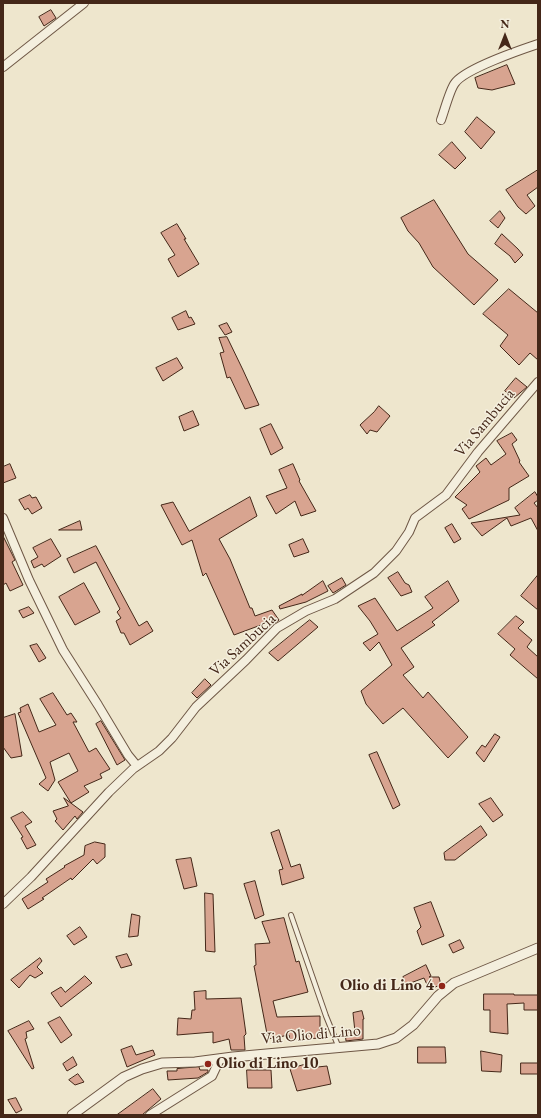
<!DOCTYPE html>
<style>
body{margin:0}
#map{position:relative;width:541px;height:1118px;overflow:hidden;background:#eee6cd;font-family:"EB Garamond",serif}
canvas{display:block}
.frame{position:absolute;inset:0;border:4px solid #442718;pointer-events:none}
.north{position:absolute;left:485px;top:16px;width:40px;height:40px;-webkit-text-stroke:3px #f4efde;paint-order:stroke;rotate:0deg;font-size:11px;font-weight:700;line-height:16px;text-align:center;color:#442718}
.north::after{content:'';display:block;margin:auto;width:14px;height:18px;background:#442718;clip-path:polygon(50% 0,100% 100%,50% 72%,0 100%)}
</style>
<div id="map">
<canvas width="541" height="1118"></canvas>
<div class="frame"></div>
<div class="north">N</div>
</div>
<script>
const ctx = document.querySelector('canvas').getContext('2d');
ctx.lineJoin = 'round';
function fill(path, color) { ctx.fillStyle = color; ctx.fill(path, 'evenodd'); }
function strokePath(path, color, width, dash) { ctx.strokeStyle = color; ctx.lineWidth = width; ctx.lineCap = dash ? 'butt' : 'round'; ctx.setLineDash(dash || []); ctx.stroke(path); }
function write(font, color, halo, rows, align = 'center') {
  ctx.font = font + ' "EB Garamond",serif'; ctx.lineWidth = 3; ctx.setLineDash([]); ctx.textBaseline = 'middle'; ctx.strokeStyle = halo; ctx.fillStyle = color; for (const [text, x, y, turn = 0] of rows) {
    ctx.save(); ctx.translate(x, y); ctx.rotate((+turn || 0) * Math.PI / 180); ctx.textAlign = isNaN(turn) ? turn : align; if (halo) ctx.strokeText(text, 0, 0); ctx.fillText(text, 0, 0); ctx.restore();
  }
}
const building = new Path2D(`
 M 51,10 L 56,18 L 44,26 L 39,17 Z
 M 507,65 L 515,84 L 492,90 L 478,88 L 475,78 Z
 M 477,117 L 495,132 L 481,149 L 465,132 Z
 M 452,142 L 466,158 L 455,169 L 439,155 Z
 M 538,170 L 538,187 L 527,195 L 535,206 L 526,214 L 518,207 L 506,190 Z
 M 434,200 L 468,254 L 498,280 L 474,305 L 433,267 L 419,243 L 408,231 L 401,218 Z
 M 500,211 L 505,218 L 498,228 L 490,221 Z
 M 177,224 L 186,239 L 184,239 L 199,264 L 178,277 L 168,259 L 175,255 L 161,233 Z
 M 502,234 L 518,249 L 523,255 L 515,263 L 510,256 L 495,244 Z
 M 509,289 L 538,313 L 538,360 L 530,353 L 519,365 L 500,346 L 508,335 L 483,314 Z
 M 186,311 L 189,318 L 191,317 L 195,324 L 178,330 L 172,318 Z
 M 227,323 L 232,332 L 225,335 L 219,326 Z
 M 227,337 L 243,370 L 259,405 L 245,409 L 230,377 L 227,378 L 220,353 L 224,352 L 219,338 Z
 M 177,358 L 183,368 L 163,381 L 156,368 Z
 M 516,378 L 527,387 L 514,398 L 505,391 Z
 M 379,406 L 390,416 L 377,432 L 370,430 L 367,434 L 360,425 L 374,412 Z
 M 193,411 L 199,425 L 184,431 L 179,417 Z
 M 271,424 L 283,448 L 271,455 L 260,429 Z
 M 512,433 L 517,440 L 512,444 L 520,461 L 519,462 L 529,476 L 509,488 L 509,500 L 469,519 L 462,509 L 467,505 L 455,497 L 480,472 L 476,466 L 486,458 L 491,465 L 506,454 L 497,441 Z
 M 10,464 L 16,478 L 3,483 L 3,467 Z
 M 293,464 L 300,480 L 299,481 L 316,511 L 301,516 L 295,501 L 276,514 L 266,496 L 287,488 L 279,470 Z
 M 535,492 L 538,497 L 538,500 L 534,503 L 538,508 L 538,531 L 531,518 L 511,526 L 507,518 L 482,536 L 471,523 L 520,515 L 515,508 Z
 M 30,495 L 32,498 L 36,497 L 42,508 L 32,514 L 28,508 L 25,510 L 19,500 Z
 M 250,497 L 257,516 L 219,539 L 230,559 L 250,608 L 252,608 L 255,616 L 272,610 L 279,620 L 271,626 L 269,622 L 234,635 L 206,573 L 203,576 L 192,540 L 182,545 L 161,505 L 173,502 L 189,531 Z
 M 80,521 L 82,530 L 59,530 Z
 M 452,524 L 461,539 L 454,543 L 445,528 Z
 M 3,536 L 15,560 L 12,562 L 23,585 L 10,591 L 6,583 L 3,585 Z
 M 51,539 L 61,556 L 44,567 L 42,564 L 34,568 L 31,561 L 38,557 L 33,548 Z
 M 303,539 L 309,552 L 294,557 L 289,545 Z
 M 96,546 L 139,626 L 147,621 L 153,631 L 130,645 L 124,633 L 121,633 L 116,621 L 121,618 L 117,612 L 120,609 L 96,562 L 74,573 L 67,559 Z
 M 398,572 L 405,583 L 409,585 L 412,592 L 401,596 L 388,578 Z
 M 538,575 L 538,610 L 521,596 Z
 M 342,578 L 346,585 L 333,593 L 328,586 Z
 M 323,581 L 328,591 L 306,602 L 280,609 L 279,606 L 302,594 L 302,595 Z
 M 448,581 L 459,601 L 432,622 L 435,625 L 401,648 L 414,667 L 403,675 L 423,698 L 428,692 L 468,737 L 448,758 L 403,708 L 383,724 L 366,704 L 361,691 L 392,665 L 379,642 L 370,651 L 363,643 L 378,634 L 370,621 L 358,606 L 375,598 L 397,631 L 433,608 L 425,597 Z
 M 84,583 L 100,612 L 75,625 L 59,597 Z
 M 29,607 L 34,613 L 23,618 L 19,611 Z
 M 516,616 L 524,622 L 518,628 L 532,640 L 527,647 L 538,657 L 538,679 L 510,655 L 515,649 L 498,634 Z
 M 310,620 L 318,627 L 278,661 L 269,653 Z
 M 37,644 L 46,658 L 39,662 L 30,646 Z
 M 205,679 L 211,685 L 197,698 L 192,693 Z
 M 53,693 L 67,715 L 71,713 L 77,722 L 73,722 L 89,752 L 96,748 L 110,769 L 100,774 L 102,778 L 84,786 L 89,792 L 71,803 L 58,782 L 78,771 L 69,753 L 50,762 L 55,780 L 48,791 L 39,784 L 46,778 L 18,713 L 21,712 L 20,708 L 28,704 L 39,732 L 56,725 L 40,699 Z
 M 15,714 L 22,756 L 11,758 L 3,747 L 3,718 Z
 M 101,721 L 125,760 L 117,765 L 96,724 Z
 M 495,734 L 500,737 L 484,762 L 476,753 L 482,745 L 485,747 Z
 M 377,752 L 400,805 L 393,809 L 369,755 Z
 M 64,798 L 83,812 L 77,819 L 75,816 L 63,830 L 55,821 L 57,819 L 53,811 L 68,806 Z
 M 491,798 L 503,815 L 493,822 L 479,804 Z
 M 23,812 L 32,822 L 25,826 L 36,845 L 27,849 L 21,838 L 23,837 L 11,818 Z
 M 481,826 L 487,835 L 455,860 L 445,860 L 444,853 Z
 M 279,830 L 291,867 L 300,864 L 304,878 L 282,885 L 279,870 L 283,869 L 271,833 Z
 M 95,842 L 105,844 L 105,857 L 97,864 L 93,859 L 72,880 L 71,878 L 42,898 L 44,899 L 28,909 L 22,899 L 48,882 L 46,879 L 65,867 L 64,866 L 84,855 L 85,846 Z
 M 191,858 L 197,886 L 184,889 L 176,860 Z
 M 255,881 L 264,915 L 255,919 L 244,884 Z
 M 205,893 L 213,894 L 215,952 L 206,951 Z
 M 431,902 L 444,936 L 422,945 L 417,931 L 421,927 L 414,908 Z
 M 132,914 L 140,916 L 138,936 L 129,937 Z
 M 284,918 L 296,962 L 299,961 L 308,992 L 273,1001 L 277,1017 L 320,1016 L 320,1038 L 290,1040 L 289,1035 L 268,1039 L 254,966 L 256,965 L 255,944 L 270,943 L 262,922 Z
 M 80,927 L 87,937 L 74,945 L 67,936 Z
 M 460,940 L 464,948 L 453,953 L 449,945 Z
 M 127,954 L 132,965 L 121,968 L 116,957 Z
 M 40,958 L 42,961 L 37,967 L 43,973 L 35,978 L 30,975 L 19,988 L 11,980 Z
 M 426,965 L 431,976 L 429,977 L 439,977 L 441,985 L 429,989 L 424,978 L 405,985 L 403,977 Z
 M 85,976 L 92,983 L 61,1007 L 51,993 L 61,987 L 65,992 Z
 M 206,991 L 206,999 L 241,998 L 246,1034 L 244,1036 L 245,1050 L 231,1050 L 229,1039 L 213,1043 L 213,1032 L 177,1035 L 178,1018 L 191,1019 L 192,1010 L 195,1010 L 194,992 Z
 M 484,994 L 514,994 L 514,995 L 538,995 L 538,1010 L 524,1010 L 524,1003 L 507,1004 L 508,1034 L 490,1032 L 490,1010 L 484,1010 Z
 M 362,1011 L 364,1019 L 363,1019 L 363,1039 L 346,1041 L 345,1032 L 355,1032 L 353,1013 Z
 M 60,1017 L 72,1035 L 61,1043 L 48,1023 Z
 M 29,1021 L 34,1029 L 26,1032 L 27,1038 L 25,1039 L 34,1068 L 32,1069 L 8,1031 Z
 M 132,1046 L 136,1055 L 153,1050 L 155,1055 L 127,1067 L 121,1050 Z
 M 418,1047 L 445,1047 L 446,1063 L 418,1063 Z
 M 481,1051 L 502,1055 L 501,1072 L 482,1071 Z
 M 73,1057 L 77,1065 L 67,1071 L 63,1064 Z
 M 521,1063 L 538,1063 L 538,1074 L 521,1074 Z
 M 307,1064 L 308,1068 L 327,1066 L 331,1084 L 297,1091 L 290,1069 Z
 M 199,1067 L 200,1070 L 208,1070 L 208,1072 L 198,1078 L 168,1080 L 167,1071 L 177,1071 L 177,1069 Z
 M 247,1070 L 271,1070 L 272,1088 L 248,1088 Z
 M 78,1074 L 84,1082 L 75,1085 L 69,1080 Z
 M 153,1089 L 161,1099 L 142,1115 L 117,1115 Z
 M 16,1098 L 22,1110 L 16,1113 L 8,1100 Z`);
fill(building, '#d8a490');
strokePath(building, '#442718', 1);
const service = new Path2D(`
 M 291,915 L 326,1016 L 339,1048`);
const minor = new Path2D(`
 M 3,67 L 84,3
 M 441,120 C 444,112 450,89 455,83 C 465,69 520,50 538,44
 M 3,518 L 29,580 L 63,650 L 98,705 L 128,755 L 137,766
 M 3,904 L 31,877 L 109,792 L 133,769 L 159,751 L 172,738 L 196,707 L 246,660 L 277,628 L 306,611 L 335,599 L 374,573 L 396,551 L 409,532 L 415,518 L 446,495 L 478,452 L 538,382
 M 150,1115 L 212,1076 L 220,1059`);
const tertiary = new Path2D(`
 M 72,1115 L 124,1077 L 142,1069 L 162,1063 L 195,1062 L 233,1057 L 378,1044 L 396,1038 L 413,1025 L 438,996 L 454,983 L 538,948`);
strokePath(service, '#6e5745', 6);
strokePath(minor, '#6e5745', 10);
strokePath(tertiary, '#6e5745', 11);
strokePath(service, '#f4efde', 4);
strokePath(minor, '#f4efde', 8);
strokePath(tertiary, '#f4efde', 9);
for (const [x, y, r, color] of [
 [442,986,4,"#8f2418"],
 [208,1064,4,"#8f2418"]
]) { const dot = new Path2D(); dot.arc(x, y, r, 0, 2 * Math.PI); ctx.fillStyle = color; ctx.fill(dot); strokePath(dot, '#f4efde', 1.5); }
write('16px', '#442718', '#f4efde', [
 ["Via Sambucia",485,423,-50],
 ["Via Sambucia",243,645,-43],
 ["Via Olio di Lino",311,1035,-5]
]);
write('bold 16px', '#442718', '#f4efde', [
 ["Olio di Lino 4",434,986],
 ["Olio di Lino 10",216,1064,"left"]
], 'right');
</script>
